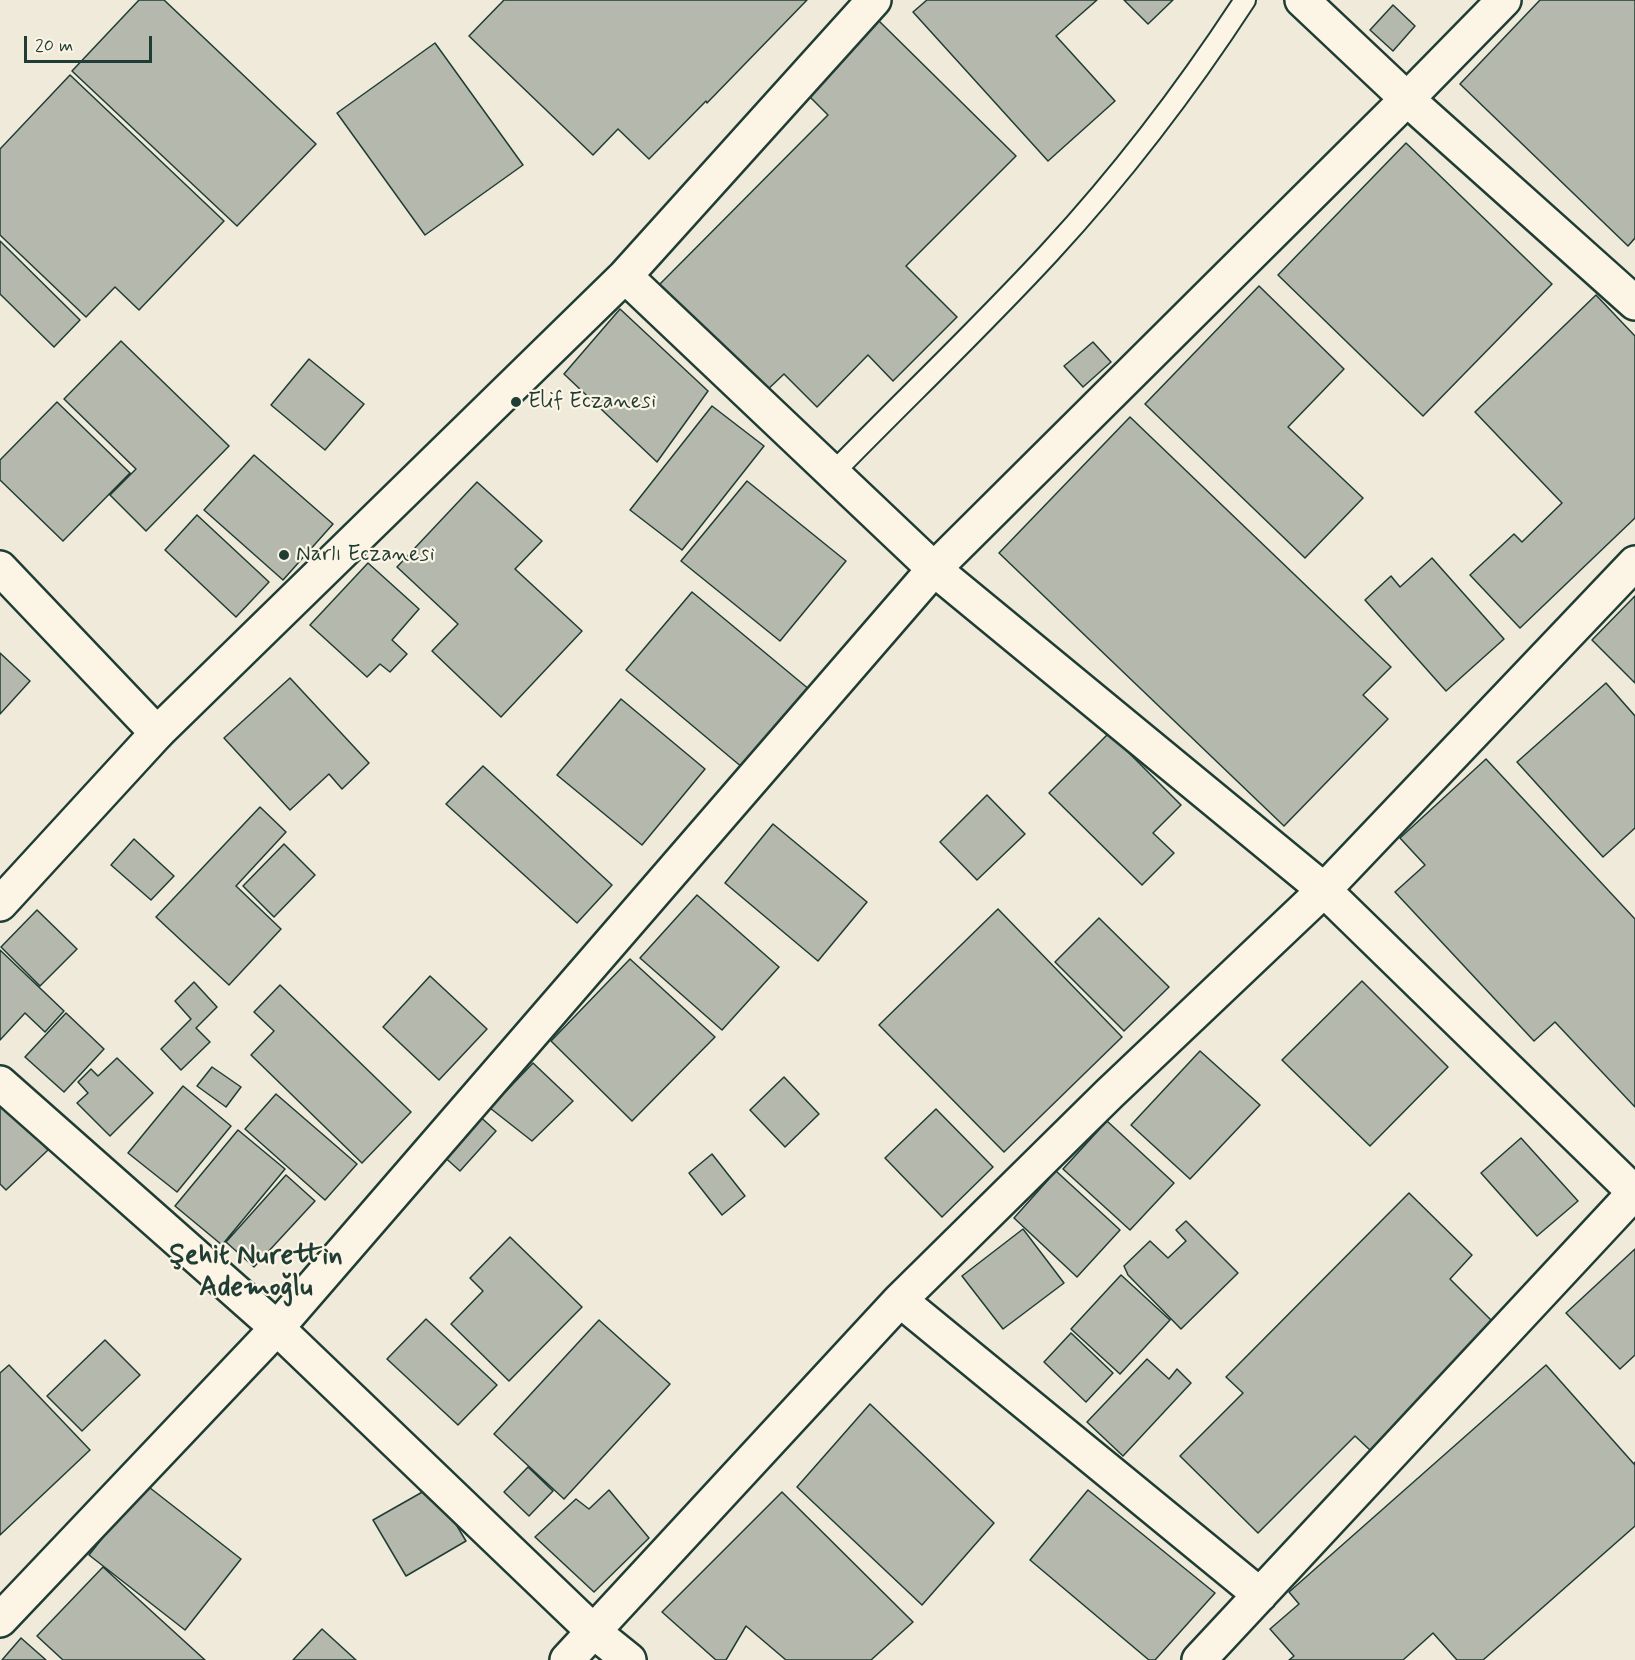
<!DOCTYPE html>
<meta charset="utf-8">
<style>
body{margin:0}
#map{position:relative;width:1635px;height:1660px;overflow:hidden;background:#efeada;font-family:Mynerve,sans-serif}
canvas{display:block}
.scale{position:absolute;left:24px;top:36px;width:128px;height:27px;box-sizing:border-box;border:3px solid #1f3d34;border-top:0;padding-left:8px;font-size:18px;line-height:21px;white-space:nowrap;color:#1f3d34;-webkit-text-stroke:4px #fcf5e5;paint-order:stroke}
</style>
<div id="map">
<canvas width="1635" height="1660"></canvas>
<div class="scale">20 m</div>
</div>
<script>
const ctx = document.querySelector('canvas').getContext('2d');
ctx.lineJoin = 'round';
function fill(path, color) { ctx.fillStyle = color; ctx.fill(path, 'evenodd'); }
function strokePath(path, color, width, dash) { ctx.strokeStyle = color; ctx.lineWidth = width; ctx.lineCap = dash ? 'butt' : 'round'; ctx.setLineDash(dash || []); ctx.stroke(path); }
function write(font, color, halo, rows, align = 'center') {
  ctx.font = font + ' Mynerve,sans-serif'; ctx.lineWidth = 4.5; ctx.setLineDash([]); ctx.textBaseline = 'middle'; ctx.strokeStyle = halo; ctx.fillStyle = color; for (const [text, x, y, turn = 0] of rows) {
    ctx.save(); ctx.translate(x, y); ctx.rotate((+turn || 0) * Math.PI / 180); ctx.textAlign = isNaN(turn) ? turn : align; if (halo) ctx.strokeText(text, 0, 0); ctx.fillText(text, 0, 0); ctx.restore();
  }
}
const building = new Path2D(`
 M 139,0 L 164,0 L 316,144 L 237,226 L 72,71 Z
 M 504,0 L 807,0 L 707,103 L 706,101 L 649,159 L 618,129 L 593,155 L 469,36 Z
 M 927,0 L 1097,0 L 1056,36 L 1115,101 L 1048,161 L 913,12 Z
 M 1124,0 L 1173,0 L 1148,24 Z
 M 1540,0 L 1635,0 L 1635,238 L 1628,246 L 1460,84 Z
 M 1393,5 L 1415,26 L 1393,51 L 1370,30 Z
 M 879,21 L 1016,156 L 906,266 L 957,317 L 893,381 L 868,355 L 817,407 L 784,374 L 764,393 L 657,287 L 828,115 L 807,94 Z
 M 435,43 L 523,165 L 425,235 L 337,113 Z
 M 70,75 L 224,221 L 139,310 L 115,287 L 86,317 L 0,235 L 0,149 Z
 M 1406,143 L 1552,284 L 1423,416 L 1278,275 Z
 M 0,241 L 80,320 L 54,347 L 0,294 Z
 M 1259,286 L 1344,369 L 1288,427 L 1363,498 L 1305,558 L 1145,404 Z
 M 1596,295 L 1635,336 L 1635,518 L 1520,628 L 1470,575 L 1514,534 L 1522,542 L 1562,503 L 1475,412 Z
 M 620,309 L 708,391 L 657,462 L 564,374 Z
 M 121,341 L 229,446 L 146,531 L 110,495 L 136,469 L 64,399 Z
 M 1093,342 L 1111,362 L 1083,387 L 1064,366 Z
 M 309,359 L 364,404 L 325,450 L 271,405 Z
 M 57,402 L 130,473 L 63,541 L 0,480 L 0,460 Z
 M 712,406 L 764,446 L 682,550 L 630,510 Z
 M 1130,417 L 1391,667 L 1363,695 L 1388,719 L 1284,826 L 999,553 Z
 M 254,455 L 333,524 L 283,580 L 204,510 Z
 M 747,481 L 846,561 L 780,641 L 681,561 Z
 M 477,482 L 542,541 L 515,569 L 582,631 L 501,717 L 432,651 L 458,624 L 397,567 Z
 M 197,515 L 269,582 L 236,617 L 165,550 Z
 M 1432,558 L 1504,639 L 1446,691 L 1365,600 L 1391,576 L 1400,587 Z
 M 368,563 L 419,609 L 392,640 L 407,654 L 390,672 L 380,664 L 367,677 L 310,625 Z
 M 692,592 L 816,695 L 749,773 L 626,670 Z
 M 1635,596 L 1635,683 L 1592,640 Z
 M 0,653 L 30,681 L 0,714 Z
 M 290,678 L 369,763 L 342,789 L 329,774 L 290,810 L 224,738 Z
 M 1606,683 L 1635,716 L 1635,828 L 1603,857 L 1517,762 Z
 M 621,699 L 705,769 L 642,845 L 557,775 Z
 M 1109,733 L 1181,805 L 1153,833 L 1174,853 L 1142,885 L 1049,793 Z
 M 1486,759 L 1635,919 L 1635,1107 L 1555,1022 L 1534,1041 L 1395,892 L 1425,865 L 1400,838 Z
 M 483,766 L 612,885 L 577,923 L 446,804 Z
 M 987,795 L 1025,834 L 977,880 L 940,842 Z
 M 260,807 L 286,832 L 236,886 L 281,929 L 229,985 L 156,917 Z
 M 773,824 L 867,902 L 818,961 L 725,883 Z
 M 134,839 L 174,876 L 151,900 L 111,865 Z
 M 284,844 L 315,875 L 274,917 L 243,886 Z
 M 697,895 L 779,967 L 722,1030 L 640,958 Z
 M 998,909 L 1122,1037 L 1004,1152 L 879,1025 Z
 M 37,910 L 77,949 L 40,986 L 1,947 Z
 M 1099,918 L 1169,987 L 1124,1031 L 1055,962 Z
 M 0,950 L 64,1011 L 45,1032 L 25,1013 L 0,1040 Z
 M 630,959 L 715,1037 L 632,1121 L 551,1041 Z
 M 430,976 L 487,1029 L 439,1080 L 383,1027 Z
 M 1362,981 L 1448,1067 L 1370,1146 L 1282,1060 Z
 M 194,982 L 217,1007 L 196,1028 L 210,1042 L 181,1070 L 161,1049 L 191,1019 L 175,1001 Z
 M 280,985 L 411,1112 L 362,1163 L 251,1055 L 274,1031 L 254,1012 Z
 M 66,1013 L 104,1049 L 64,1092 L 25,1057 Z
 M 1200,1051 L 1260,1105 L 1190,1179 L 1131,1125 Z
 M 117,1058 L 153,1093 L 110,1136 L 77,1103 L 88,1093 L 78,1082 L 91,1069 L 98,1076 Z
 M 533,1063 L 573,1101 L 532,1141 L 490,1108 Z
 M 212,1067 L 241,1087 L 226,1107 L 197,1086 Z
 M 784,1077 L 819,1114 L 785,1147 L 750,1110 Z
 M 183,1086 L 231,1126 L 177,1192 L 128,1153 Z
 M 276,1094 L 357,1164 L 325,1200 L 245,1129 Z
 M 0,1100 L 48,1150 L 6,1190 L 0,1184 Z
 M 936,1109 L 993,1167 L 942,1217 L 885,1158 Z
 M 476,1113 L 496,1131 L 460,1171 L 440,1153 Z
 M 1107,1121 L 1174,1183 L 1130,1230 L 1063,1169 Z
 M 238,1130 L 285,1169 L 222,1245 L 175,1206 Z
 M 1521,1138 L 1578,1201 L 1537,1236 L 1481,1173 Z
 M 712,1154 L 745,1196 L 722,1215 L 689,1173 Z
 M 1056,1171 L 1120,1230 L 1077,1277 L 1014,1218 Z
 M 286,1175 L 315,1201 L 254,1267 L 226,1242 Z
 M 1409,1193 L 1472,1255 L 1450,1279 L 1496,1325 L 1371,1451 L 1355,1436 L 1258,1533 L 1180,1456 L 1243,1393 L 1226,1377 Z
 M 1186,1221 L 1238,1273 L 1181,1329 L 1128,1275 L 1124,1266 L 1150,1241 L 1168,1258 L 1186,1241 L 1176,1230 Z
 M 1023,1229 L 1064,1283 L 1003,1329 L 962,1276 Z
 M 510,1237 L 582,1307 L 509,1381 L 451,1324 L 483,1291 L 470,1278 Z
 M 1635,1249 L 1635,1355 L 1620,1369 L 1566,1313 Z
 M 1121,1275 L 1170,1320 L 1120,1374 L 1071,1329 Z
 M 426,1319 L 497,1385 L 458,1425 L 387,1359 Z
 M 599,1320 L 670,1384 L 564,1499 L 494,1434 Z
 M 1071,1333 L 1113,1373 L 1086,1402 L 1044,1362 Z
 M 105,1340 L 140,1375 L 82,1431 L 47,1396 Z
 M 1147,1359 L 1169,1379 L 1177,1369 L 1191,1383 L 1123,1456 L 1087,1422 Z
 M 9,1365 L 90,1450 L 0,1535 L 0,1373 Z
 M 1546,1365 L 1634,1464 L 1635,1462 L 1635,1526 L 1483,1660 L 1457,1660 L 1433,1633 L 1403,1660 L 1289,1660 L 1294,1656 L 1270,1629 L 1299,1604 L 1289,1592 Z
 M 870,1404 L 994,1523 L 922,1605 L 797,1487 Z
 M 528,1467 L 553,1491 L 529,1516 L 504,1492 Z
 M 145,1484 L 241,1559 L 185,1630 L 89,1555 Z
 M 433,1486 L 466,1541 L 406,1576 L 373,1520 Z
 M 609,1490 L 649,1538 L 594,1592 L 535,1537 L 576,1499 L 589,1509 Z
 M 1088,1490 L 1215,1593 L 1155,1660 L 1149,1660 L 1030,1560 Z
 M 782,1492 L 913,1622 L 871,1660 L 786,1660 L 746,1626 L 726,1660 L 716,1660 L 662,1612 Z
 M 103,1567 L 205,1660 L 63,1660 L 37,1636 Z
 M 322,1629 L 356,1660 L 293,1660 Z
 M 21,1638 L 46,1660 L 2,1660 Z`);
fill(building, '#b5b9ad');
strokePath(building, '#1f3d34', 1.5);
const lane = new Path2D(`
 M 833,473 C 905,399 980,328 1050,252 C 1122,174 1187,89 1245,0`);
const street = new Path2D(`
 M 1302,0 L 1407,99 L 1635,303
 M 0,568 L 157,733
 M 0,1083 L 277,1328 L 593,1631 L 629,1660
 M 900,1300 L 1260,1595
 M 0,1620 L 277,1328 L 934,569 L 1407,99 L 1504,0
 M 567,1660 L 900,1300 L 1109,1094 L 1324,890 L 1635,563
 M 1199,1660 L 1635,1192`);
const secondary = new Path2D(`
 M 625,276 L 934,569 L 1324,890 L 1635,1193
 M 0,904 L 157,733 L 625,276 L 874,0`);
strokePath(lane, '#1f3d34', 24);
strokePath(street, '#1f3d34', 38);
strokePath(secondary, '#1f3d34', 38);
strokePath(lane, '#fcf5e5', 20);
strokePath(street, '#fcf5e5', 33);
strokePath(secondary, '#fcf5e5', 33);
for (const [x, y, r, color] of [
 [516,402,6,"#1f3d34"],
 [284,555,6,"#1f3d34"]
]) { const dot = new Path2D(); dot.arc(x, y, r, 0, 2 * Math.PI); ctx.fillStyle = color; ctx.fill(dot); strokePath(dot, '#fcf5e5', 2); }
write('22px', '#1f3d34', '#fcf5e5', [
 ["Elif Eczanesi",528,402],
 ["Narlı Eczanesi",296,555]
], 'left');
write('bold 28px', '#1f3d34', '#fcf5e5', [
 ["Şehit Nurettin",256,1257],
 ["Ademoğlu",256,1289]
]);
</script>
